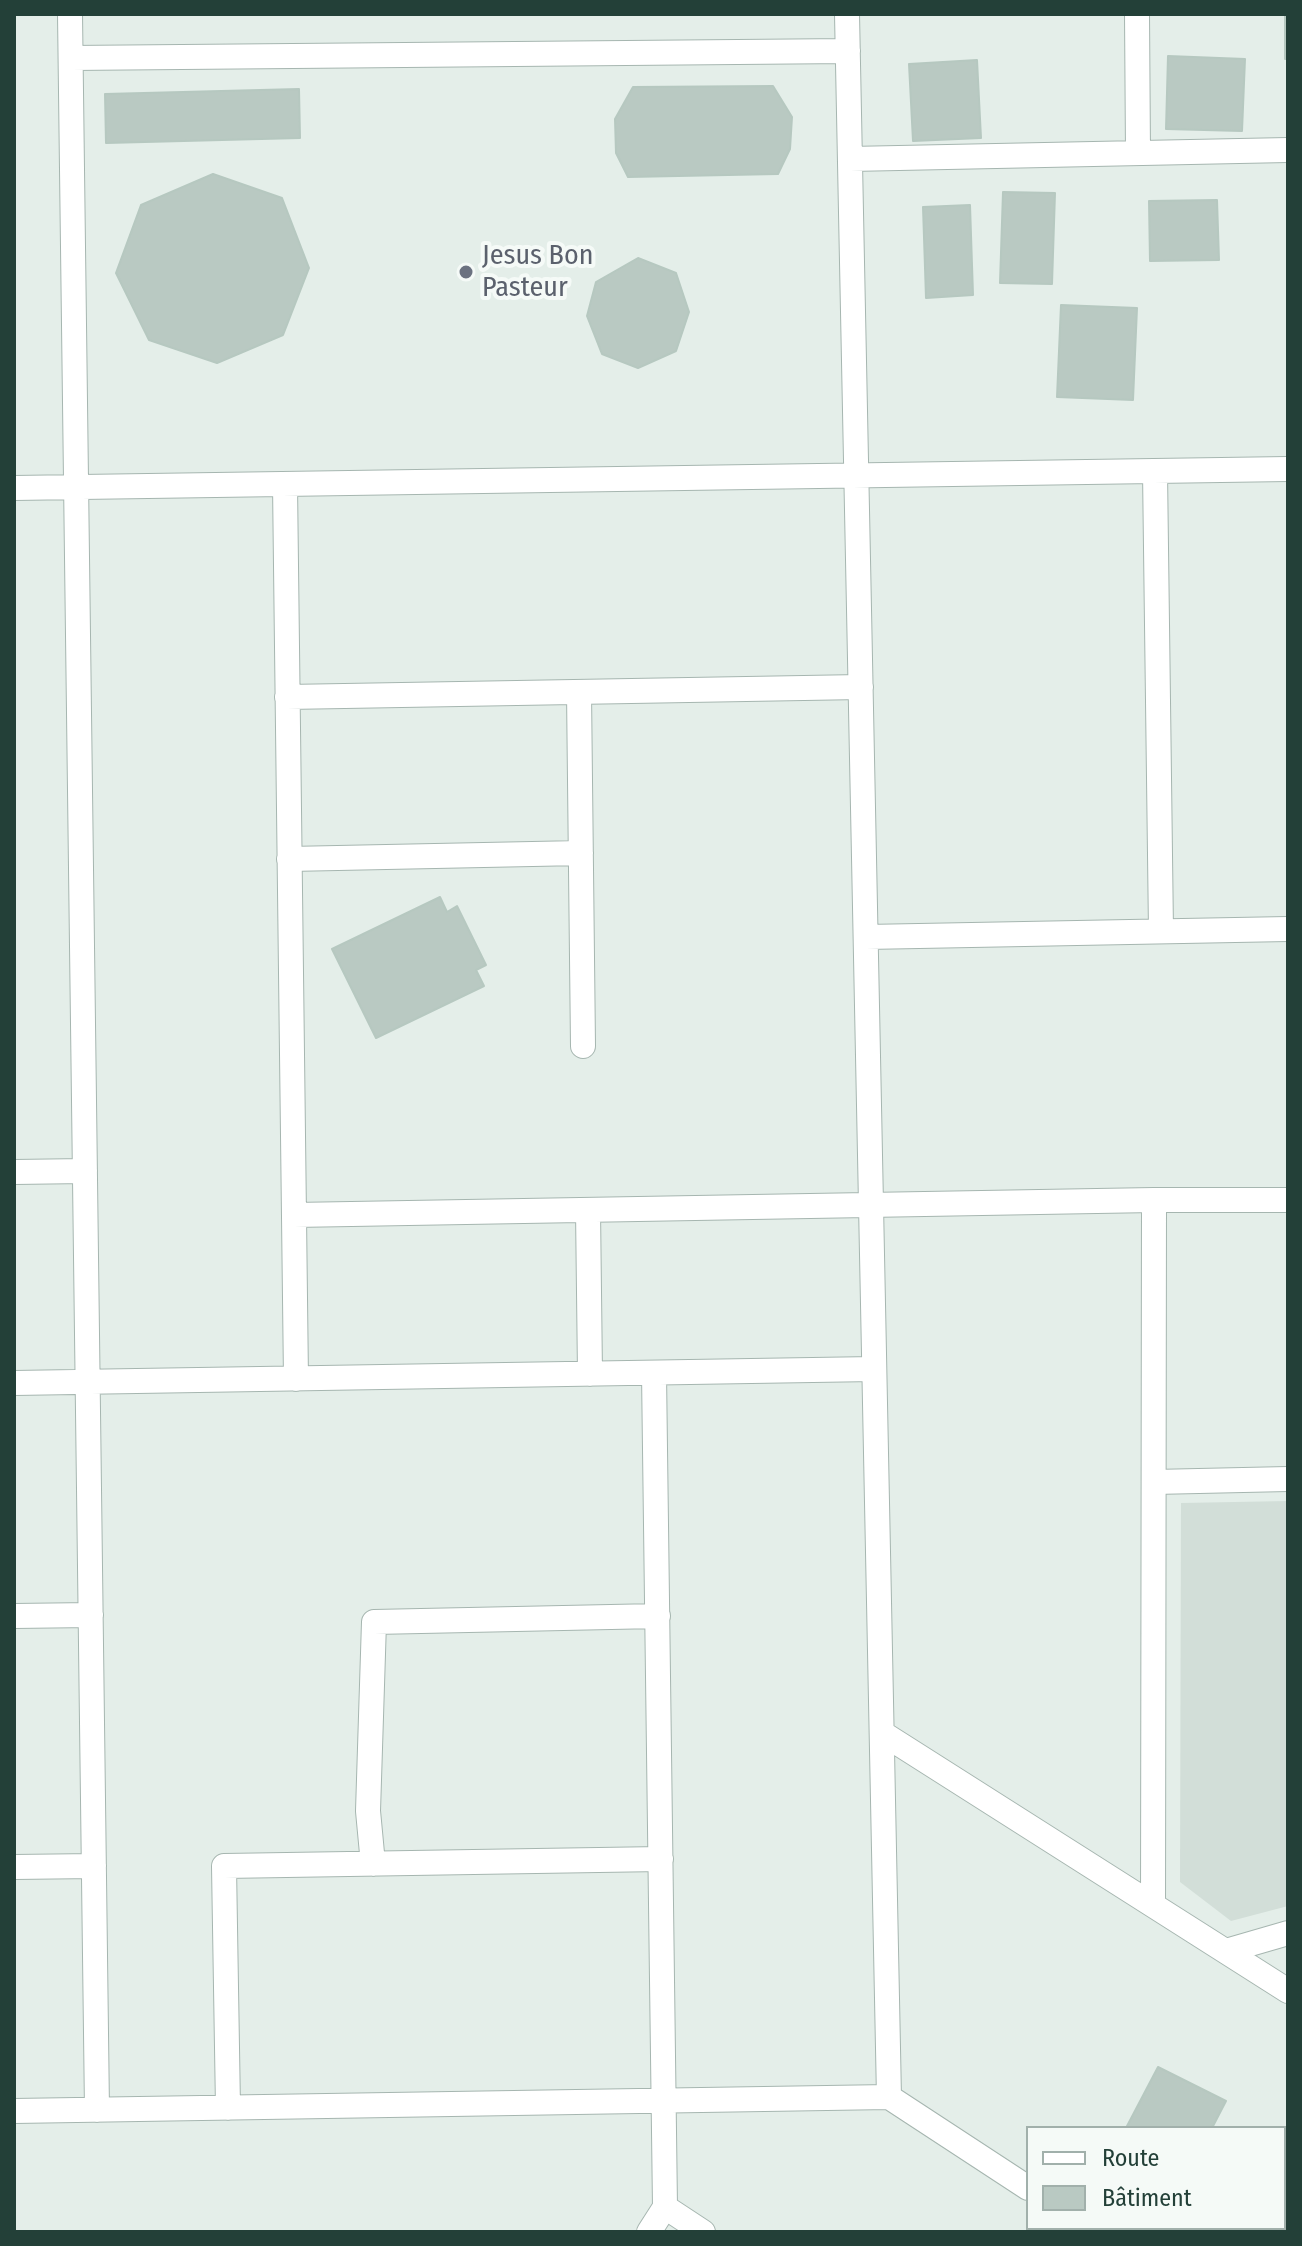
<!DOCTYPE html>
<meta charset="utf-8">
<style>
body{margin:0}
#map{position:relative;width:1302px;height:2246px;overflow:hidden;background:#e4eee9;font-family:"Fira Sans Condensed",sans-serif}
canvas{display:block}
.frame{position:absolute;inset:0;border:16px solid #234038;pointer-events:none}
.legend{position:absolute;left:1026px;top:2126px;width:260px;height:104px;box-sizing:border-box;background:#f5faf7;border:2px solid #a1b0ab;margin:0;padding:10px 14px;list-style:none;font-size:24px;color:#234038}
.legend li{display:flex;align-items:center;gap:16px;height:40px}
.legend b{width:40px;border:2px solid #a1b0ab}
</style>
<div id="map">
<canvas width="1302" height="2246"></canvas>
<div class="frame"></div>
<ul class="legend">
<li><b style="height:10px;background:#fff"></b>Route</li>
<li><b style="height:22px;background:#b9c9c2"></b>Bâtiment</li>
</ul>
</div>
<script>
const ctx = document.querySelector('canvas').getContext('2d');
ctx.lineJoin = 'round';
function fill(path, color) { ctx.fillStyle = color; ctx.fill(path, 'evenodd'); }
function strokePath(path, color, width, dash) { ctx.strokeStyle = color; ctx.lineWidth = width; ctx.lineCap = dash ? 'butt' : 'round'; ctx.setLineDash(dash || []); ctx.stroke(path); }
function write(font, color, halo, rows, align = 'center') {
  ctx.font = font + ' "Fira Sans Condensed",sans-serif'; ctx.lineWidth = 8; ctx.setLineDash([]); ctx.textBaseline = 'middle'; ctx.strokeStyle = halo; ctx.fillStyle = color; for (const [text, x, y, turn = 0] of rows) {
    ctx.save(); ctx.translate(x, y); ctx.rotate((+turn || 0) * Math.PI / 180); ctx.textAlign = isNaN(turn) ? turn : align; if (halo) ctx.strokeText(text, 0, 0); ctx.fillText(text, 0, 0); ctx.restore();
  }
}
fill(new Path2D(`
 M 1288,1501 L 1288,1906 L 1231,1921 L 1180,1882 L 1181,1503 Z`), '#d2ded8');
const building = new Path2D(`
 M 1285,14 L 1288,14 L 1288,59 L 1285,59 Z
 M 1168,56 L 1245,59 L 1242,131 L 1166,129 Z
 M 977,60 L 981,138 L 913,141 L 909,64 Z
 M 773,86 L 792,117 L 790,149 L 778,174 L 628,177 L 616,153 L 615,119 L 633,87 Z
 M 299,89 L 300,138 L 106,143 L 105,94 Z
 M 213,174 L 282,198 L 309,268 L 283,335 L 217,363 L 149,340 L 116,273 L 141,205 Z
 M 1003,192 L 1055,193 L 1052,284 L 1000,283 Z
 M 1217,200 L 1219,260 L 1150,261 L 1149,201 Z
 M 970,205 L 973,295 L 926,298 L 923,207 Z
 M 638,258 L 676,273 L 689,312 L 676,351 L 638,368 L 602,354 L 587,316 L 596,282 Z
 M 1061,305 L 1137,308 L 1133,400 L 1057,397 Z
 M 440,897 L 447,912 L 457,906 L 486,965 L 476,970 L 484,986 L 376,1038 L 332,949 Z
 M 1158,2067 L 1226,2101 L 1212,2128 L 1126,2128 Z
 M 1284,2154 L 1288,2156 L 1288,2232 L 1233,2232 L 1235,2228 L 1284,2228 Z`);
fill(building, '#b9c9c2');
strokePath(building, '#b6c8c0', 2);
const minor = new Path2D(`
 M 70,14 L 97,2110
 M 847,14 L 889,2097
 M 1137,14 L 1138,153
 M 71,58 L 848,51
 M 850,159 L 1288,150
 M 1155,471 L 1161,931
 M 285,484 L 296,1379
 M 14,488 L 1288,469
 M 579,692 L 583,1046
 M 287,697 L 861,687
 M 289,859 L 581,853
 M 866,937 L 1288,929
 M 14,1172 L 85,1171
 M 588,1210 L 590,1374
 M 294,1215 L 1154,1200 L 1288,1200
 M 14,1383 L 874,1369
 M 1154,1482 L 1288,1479
 M 14,1616 L 91,1615
 M 882,1733 L 1288,1991
 M 373,1864 L 368,1811 L 374,1622 L 658,1616
 M 14,1867 L 94,1866
 M 1153,1905 L 1154,1200
 M 1226,1951 L 1288,1933
 M 228,2108 L 224,1866 L 661,1859
 M 14,2111 L 889,2097 L 1028,2188
 M 665,2207 L 703,2232
 M 1089,2228 L 1095,2232
 M 649,2232 L 665,2207 L 654,1373`);
strokePath(minor, '#a6b6b0', 26);
strokePath(minor, '#fff', 24);
for (const [x, y, r, color] of [
 [466,272,8,"#6b7280"]
]) { const dot = new Path2D(); dot.arc(x, y, r, 0, 2 * Math.PI); ctx.fillStyle = color; ctx.fill(dot); strokePath(dot, '#f5faf7', 3); }
write('28px', '#5b616d', '#f5faf7', [
 ["Jesus Bon",482,256],
 ["Pasteur",482,288]
], 'left');
</script>
